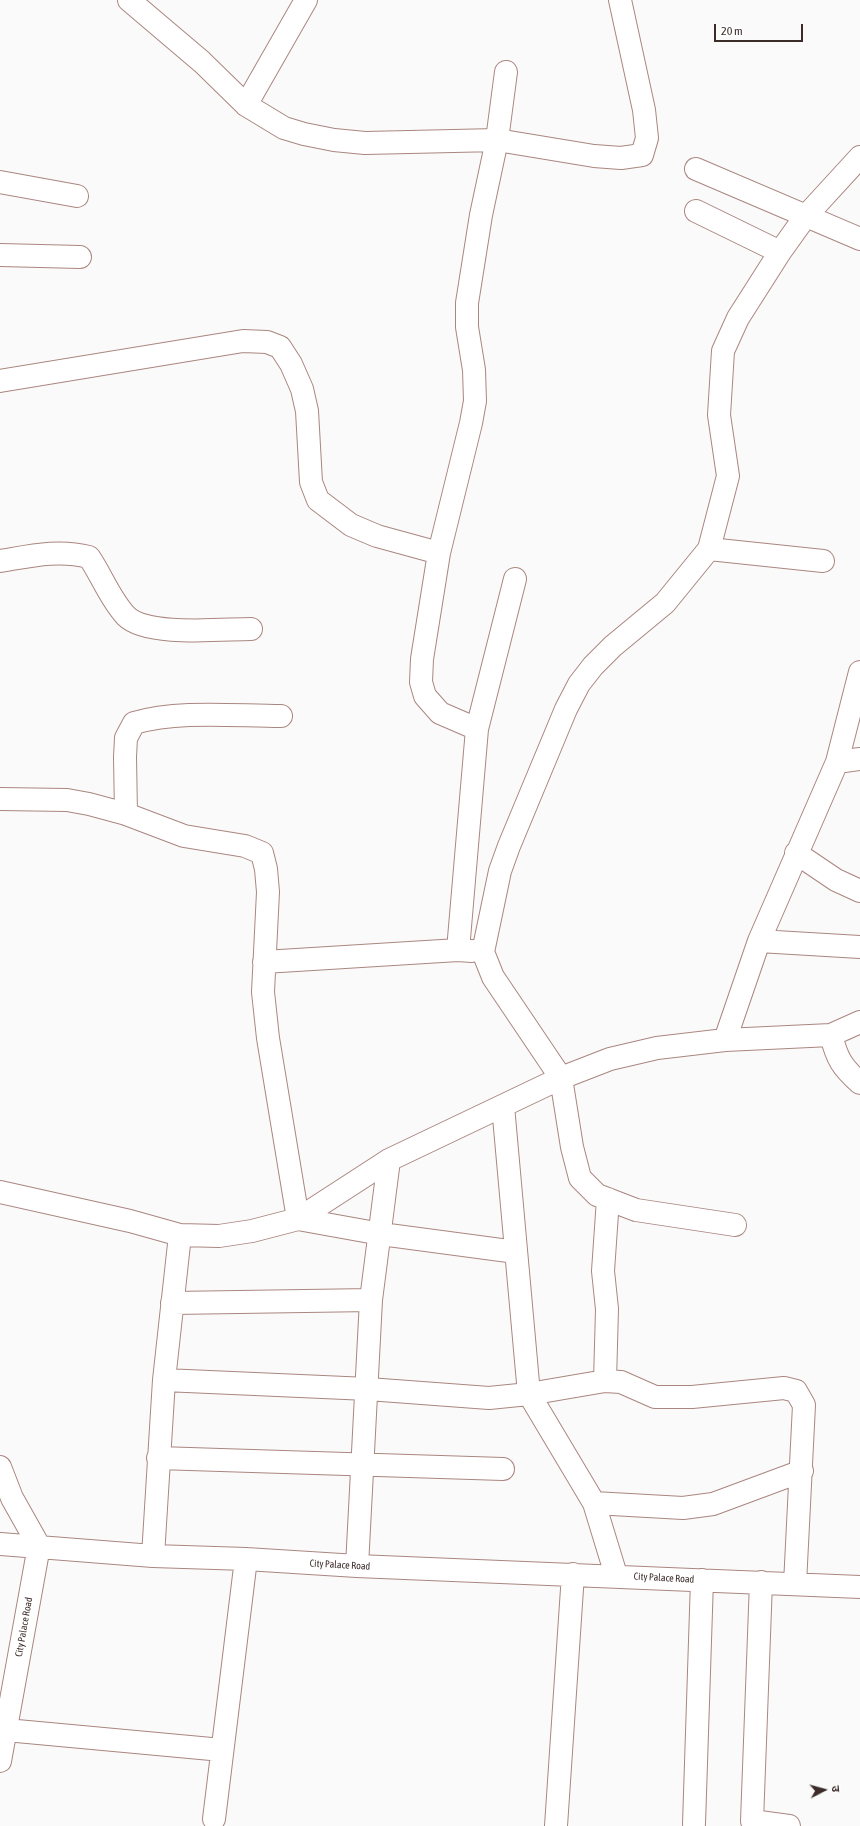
<!DOCTYPE html>
<meta charset="utf-8">
<style>
body{margin:0}
#map{position:relative;width:860px;height:1826px;overflow:hidden;background:#fafafa;font-family:"Asap Condensed","Noto Sans Devanagari",sans-serif}
canvas{display:block}
.north{position:absolute;left:804px;top:1770px;width:40px;height:40px;-webkit-text-stroke:3px #fff;paint-order:stroke;rotate:84deg;font-size:11px;font-weight:700;line-height:16px;text-align:center;color:#3b2c2a}
.north::after{content:'';display:block;margin:auto;width:14px;height:18px;background:#3b2c2a;clip-path:polygon(50% 0,100% 100%,50% 72%,0 100%)}
.scale{position:absolute;left:714px;top:24px;width:89px;height:18px;box-sizing:border-box;border:2px solid #3b2c2a;border-top:0;padding-left:5px;font-size:12px;line-height:14px;white-space:nowrap;color:#3b2c2a;-webkit-text-stroke:3px #fff;paint-order:stroke}
</style>
<div id="map">
<canvas width="860" height="1826"></canvas>
<div class="north">उ</div>
<div class="scale">20 m</div>
</div>
<script>
const ctx = document.querySelector('canvas').getContext('2d');
ctx.lineJoin = 'round';
function strokePath(path, color, width, dash) { ctx.strokeStyle = color; ctx.lineWidth = width; ctx.lineCap = dash ? 'butt' : 'round'; ctx.setLineDash(dash || []); ctx.stroke(path); }
function write(font, color, halo, rows, align = 'center') {
  ctx.font = font + ' "Asap Condensed",sans-serif'; ctx.lineWidth = 3; ctx.setLineDash([]); ctx.textBaseline = 'middle'; ctx.strokeStyle = halo; ctx.fillStyle = color; for (const [text, x, y, turn = 0] of rows) {
    ctx.save(); ctx.translate(x, y); ctx.rotate((+turn || 0) * Math.PI / 180); ctx.textAlign = isNaN(turn) ? turn : align; if (halo) ctx.strokeText(text, 0, 0); ctx.fillText(text, 0, 0); ctx.restore();
  }
}
const minor = new Path2D(`
 M 129,0 L 202,62 L 246,105 L 284,128 L 304,134 L 334,140 L 365,143 L 497,140 L 594,156 L 621,158 L 642,155 L 647,138 L 644,110 L 620,0
 M 246,105 L 306,0
 M 696,169 L 860,239
 M 0,182 L 77,196
 M 696,211 L 780,252
 M 0,255 L 80,257
 M 0,381 L 243,341 L 267,342 L 280,347 L 291,364 L 302,389 L 307,411 L 311,482 L 318,500 L 351,525 L 377,536 L 439,553
 M 709,549 L 823,561
 M 0,561 C 30,556 58,549 89,557 C 102,576 110,599 126,616 C 147,637 222,629 251,629
 M 477,729 L 440,713 L 425,696 L 421,682 L 422,659 L 439,553 L 471,423 L 475,401 L 474,370 L 467,327 L 467,303 L 481,215 L 497,140 L 506,72
 M 837,762 L 860,672
 M 0,799 L 67,800 L 89,804 L 126,814 L 184,836 L 245,846 L 262,853 L 266,869 L 268,892 L 263,992 L 268,1038 L 298,1219 L 381,1234 L 516,1252
 M 126,814 L 125,757 L 126,738 L 134,723 C 179,710 234,716 281,716
 M 796,853 L 836,880 L 860,891
 M 759,941 L 860,947
 M 458,950 L 477,729 L 515,579
 M 264,962 L 458,950 L 472,951
 M 831,1035 C 837,1059 842,1067 860,1083
 M 725,1040 L 759,941 L 837,762 L 860,759
 M 503,1106 L 529,1394 L 594,1503 L 616,1575
 M 0,1192 L 130,1221 L 180,1235 L 219,1236 L 252,1231 L 298,1219 L 389,1160 L 561,1078 L 610,1059 L 657,1048 L 725,1040 L 831,1035 L 860,1022
 M 735,1225 L 636,1210 L 597,1195 L 580,1178 L 572,1147 L 561,1078 L 493,977 L 483,952 L 500,871 L 509,846 L 566,709 L 579,684 L 593,666 L 613,646 L 665,603 L 709,549 L 728,476 L 719,415 L 723,351 L 738,318 L 780,252 L 805,217 L 860,157
 M 172,1303 L 371,1300
 M 164,1380 L 368,1389 L 489,1398 L 529,1394 L 605,1381 L 621,1382 L 655,1397 L 692,1397 L 784,1388 L 796,1391 L 804,1405 L 795,1584
 M 605,1381 L 607,1309 L 603,1271 L 608,1199
 M 158,1458 L 503,1469
 M 0,1467 L 12,1498 L 39,1546
 M 594,1503 L 683,1508 L 713,1504 L 802,1471
 M 0,1544 L 153,1556 L 246,1559 L 357,1566 L 860,1587
 M 153,1556 L 164,1380 L 180,1235
 M 357,1566 L 371,1300 L 389,1160
 M 761,1582 L 752,1821 L 789,1826
 M 6,1730 L 222,1750
 M 0,1761 L 39,1546
 M 214,1819 L 246,1559
 M 694,1824 L 702,1580
 M 556,1826 L 573,1574`);
strokePath(minor, '#aa8680', 24);
strokePath(minor, '#fff', 22);
write('10px', '#3b2c2a', '#fff', [
 ["City Palace Road",340,1565,3],
 ["City Palace Road",664,1578,3],
 ["City Palace Road",24,1627,-80]
]);
</script>
